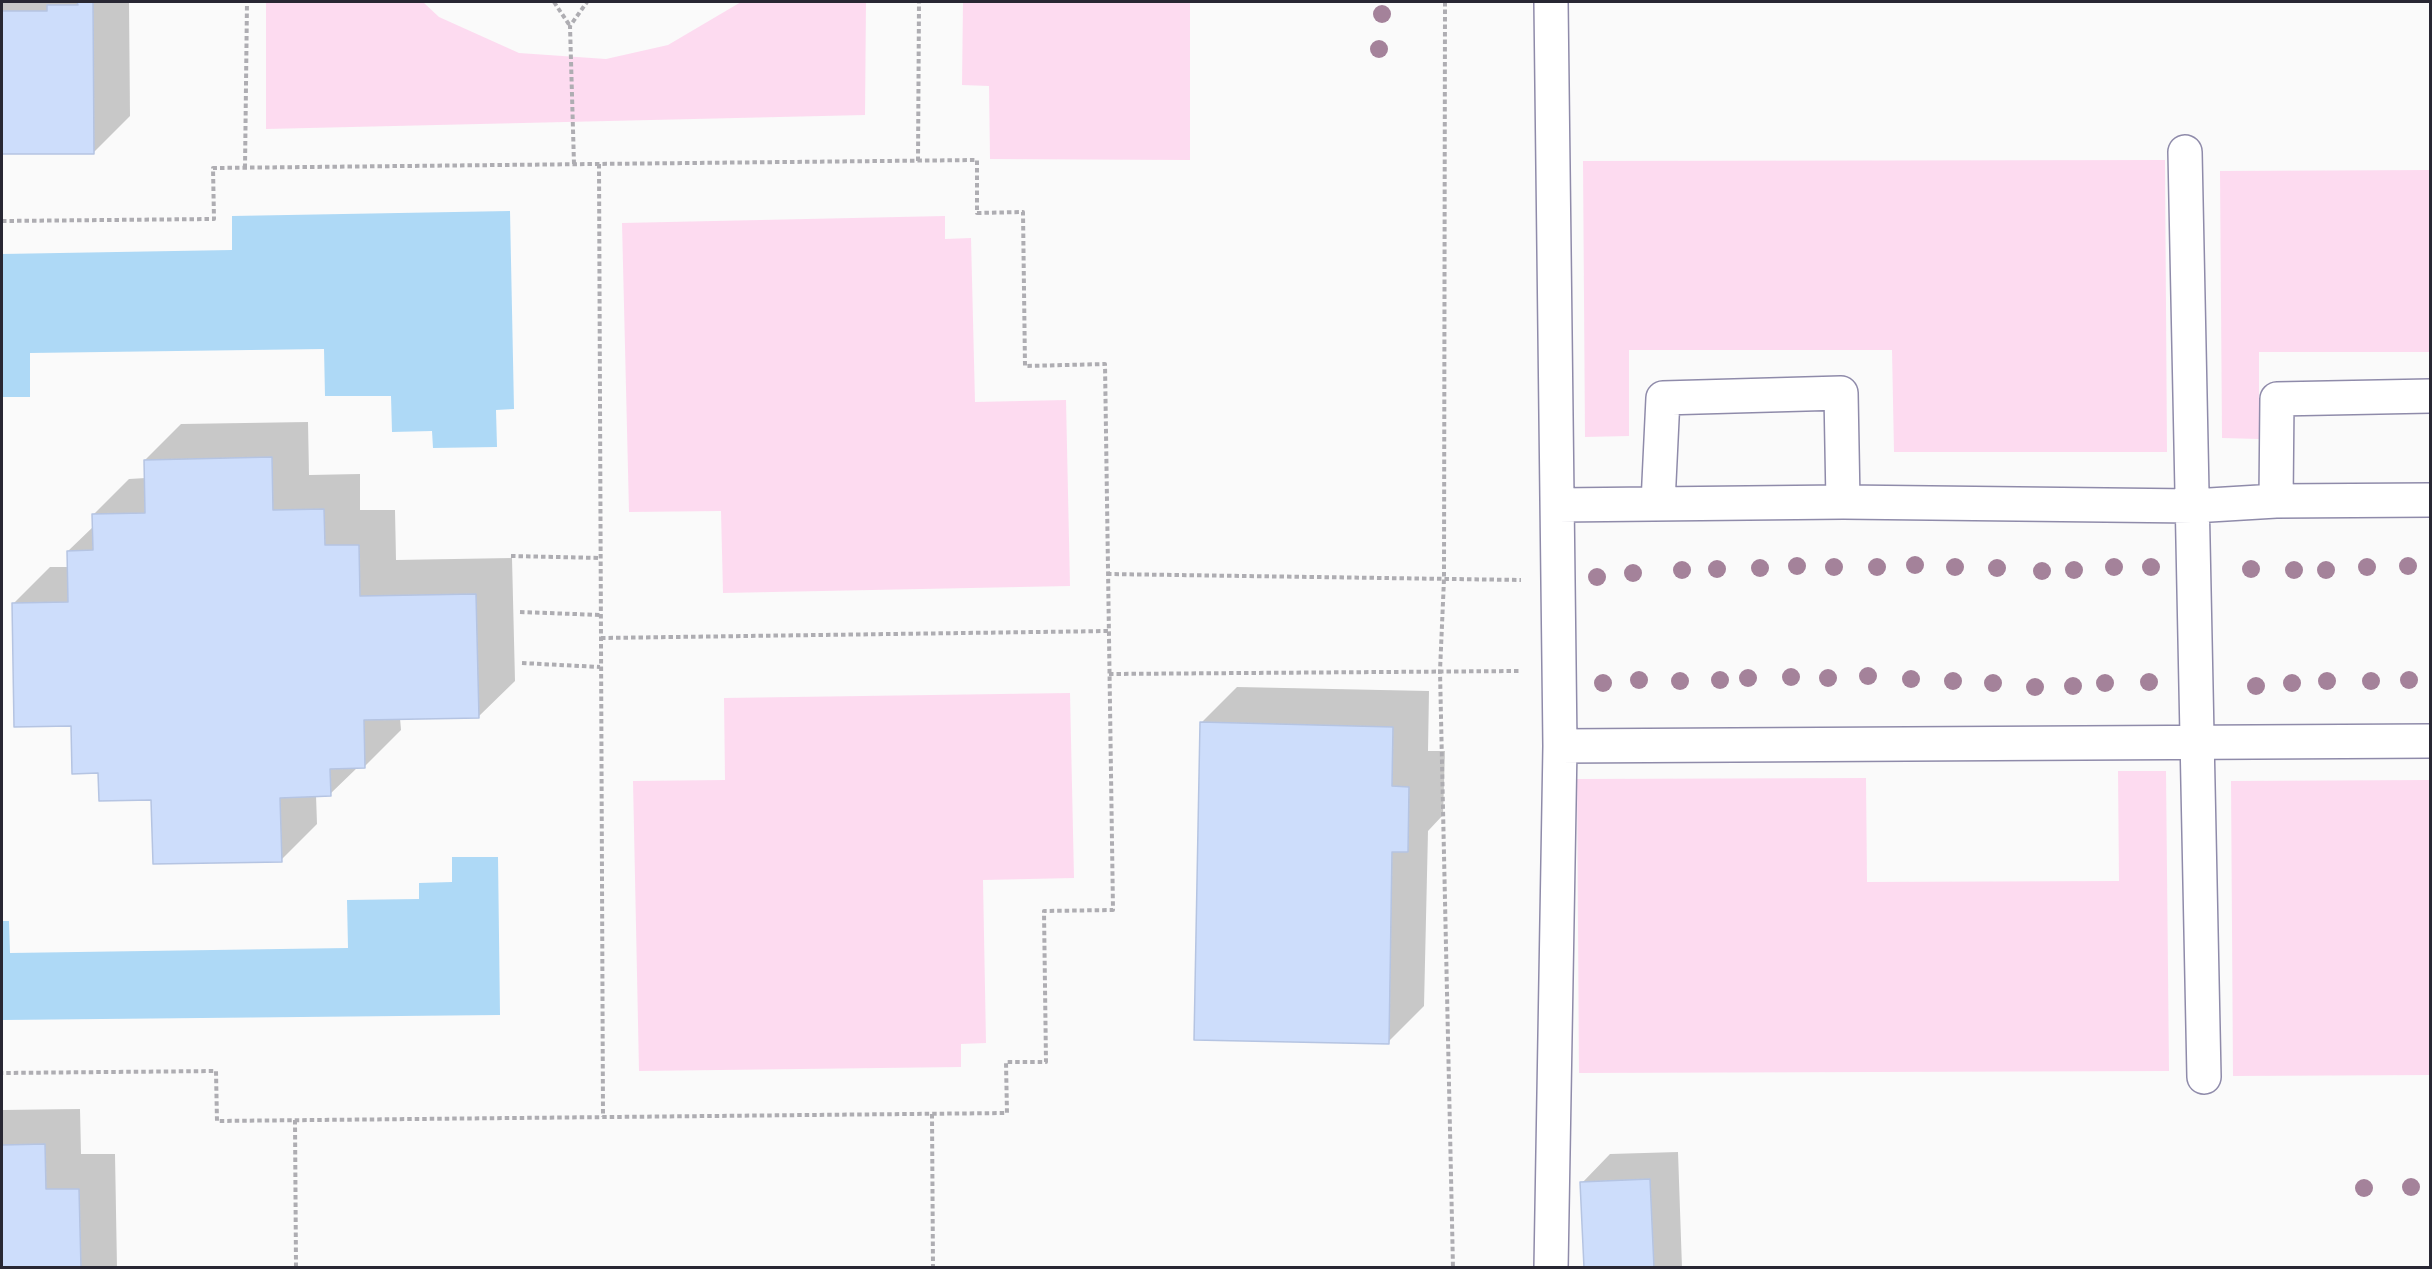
<!DOCTYPE html>
<style>
body{margin:0}
#map{position:relative;width:2432px;height:1269px;overflow:hidden;background:#fafafa;font-family:"Zilla Slab",serif}
canvas{display:block}
.frame{position:absolute;inset:0;border:3px solid #282733;pointer-events:none}
</style>
<div id="map">
<canvas width="2432" height="1269"></canvas>
<div class="frame"></div>
</div>
<script>
const ctx = document.querySelector('canvas').getContext('2d');
ctx.lineJoin = 'round';
function fill(path, color) { ctx.fillStyle = color; ctx.fill(path, 'evenodd'); }
function strokePath(path, color, width, dash) { ctx.strokeStyle = color; ctx.lineWidth = width; ctx.lineCap = dash ? 'butt' : 'round'; ctx.setLineDash(dash || []); ctx.stroke(path); }
fill(new Path2D(`
 M 266,2 L 423,2 L 439,17 L 519,53 L 606,59 L 668,45 L 741,2 L 866,2 L 865,115 L 266,129 Z
 M 963,2 L 1190,2 L 1190,160 L 990,159 L 989,86 L 962,85 Z
 M 2165,160 L 2167,452 L 1894,452 L 1892,350 L 1629,350 L 1629,436 L 1585,437 L 1583,161 Z
 M 2430,170 L 2430,352 L 2259,352 L 2259,439 L 2222,438 L 2220,171 Z
 M 945,216 L 945,239 L 971,238 L 975,402 L 1066,400 L 1070,586 L 723,593 L 721,511 L 629,512 L 622,223 Z
 M 1070,693 L 1074,878 L 983,880 L 986,1043 L 961,1044 L 961,1067 L 639,1071 L 633,781 L 725,780 L 724,698 Z
 M 2118,771 L 2166,771 L 2169,1071 L 1579,1073 L 1577,779 L 1866,778 L 1867,882 L 2119,881 Z
 M 2430,780 L 2430,1075 L 2233,1076 L 2231,781 Z`), '#fddbf0');
fill(new Path2D(`
 M 510,211 L 514,409 L 496,410 L 497,447 L 433,448 L 432,431 L 392,432 L 391,396 L 325,396 L 324,349 L 30,353 L 30,397 L 2,397 L 2,254 L 232,250 L 232,216 Z
 M 452,857 L 498,857 L 500,1015 L 2,1020 L 2,921 L 9,921 L 10,953 L 348,948 L 347,900 L 419,899 L 419,883 L 452,882 Z`), '#aed9f6');
fill(new Path2D(`
 M 2,2 L 129,2 L 130,116 L 94,152 L 2,153 Z
 M 308,422 L 309,475 L 360,474 L 360,510 L 395,510 L 396,560 L 512,558 L 515,681 L 478,717 L 400,718 L 401,730 L 365,766 L 358,767 L 330,794 L 316,795 L 317,824 L 281,860 L 100,772 L 72,725 L 14,603 L 50,567 L 69,567 L 68,551 L 94,526 L 93,515 L 129,479 L 146,478 L 145,460 L 181,424 Z
 M 1237,687 L 1429,691 L 1428,751 L 1445,751 L 1443,815 L 1428,831 L 1424,1006 L 1388,1042 L 1201,723 Z
 M 80,1109 L 81,1154 L 115,1154 L 117,1268 L 2,1268 L 2,1110 Z
 M 1678,1152 L 1682,1268 L 1585,1268 L 1582,1183 L 1610,1154 Z`), '#0003');
const building = new Path2D(`
 M 77,2 L 93,2 L 94,154 L 2,154 L 2,11 L 47,11 L 47,5 L 78,5 Z
 M 272,457 L 273,510 L 324,509 L 325,545 L 359,545 L 360,596 L 476,594 L 479,718 L 364,720 L 365,768 L 330,769 L 331,796 L 280,798 L 282,862 L 153,864 L 151,800 L 99,801 L 98,773 L 72,774 L 71,726 L 14,727 L 12,603 L 68,602 L 67,551 L 93,550 L 92,514 L 145,513 L 144,460 Z
 M 1200,722 L 1393,727 L 1392,786 L 1409,787 L 1408,852 L 1392,852 L 1389,1044 L 1194,1040 Z
 M 45,1144 L 46,1189 L 79,1189 L 81,1268 L 2,1268 L 2,1145 Z
 M 1650,1179 L 1654,1268 L 1584,1268 L 1580,1182 Z`);
fill(building, '#cdddfb');
strokePath(building, '#b5c4e2', 1.5);
const minor = new Path2D(`
 M 2185,152 L 2204,1077
 M 2276,501 L 2277,399 L 2430,396
 M 1658,503 L 1663,398 L 1841,393 L 1843,502
 M 1558,505 L 1843,502 L 2193,506 L 2276,501 L 2430,500
 M 1560,746 L 2430,741
 M 1551,1268 L 1560,746 L 1551,2`);
strokePath(minor, '#8f8baa', 36);
strokePath(new Path2D(`
 M 554,2 L 570,26
 M 1445,2 L 1444,579 L 1440,671 L 1453,1268
 M 918,161 L 919,2
 M 574,164 L 570,26 L 587,2
 M 599,164 L 603,1117
 M 245,168 L 247,2
 M 2,221 L 214,219 L 213,168 L 977,160 L 977,213 L 1023,212 L 1025,366 L 1105,364 L 1113,910 L 1044,911 L 1046,1062 L 1006,1062 L 1007,1113 L 217,1121 L 216,1071 L 2,1073
 M 511,556 L 600,558
 M 1107,574 L 1521,580
 M 520,612 L 601,615
 M 601,638 L 1109,631
 M 522,663 L 600,667
 M 1109,674 L 1520,671
 M 932,1114 L 933,1268
 M 295,1120 L 296,1268`), '#aeadb2', 4, [4.5, 3]);
strokePath(minor, '#fff', 33);
ctx.fillStyle = '#a4829a';
for (const [x, y] of [
 [1382,14],
 [1379,49],
 [1915,565],
 [1797,566],
 [2408,566],
 [1834,567],
 [1877,567],
 [1955,567],
 [2114,567],
 [2151,567],
 [2367,567],
 [1760,568],
 [1997,568],
 [1717,569],
 [2251,569],
 [1682,570],
 [2074,570],
 [2294,570],
 [2326,570],
 [2042,571],
 [1633,573],
 [1597,577],
 [1868,676],
 [1791,677],
 [1748,678],
 [1828,678],
 [1911,679],
 [1639,680],
 [1720,680],
 [2409,680],
 [1680,681],
 [1953,681],
 [2327,681],
 [2371,681],
 [2149,682],
 [1603,683],
 [1993,683],
 [2105,683],
 [2292,683],
 [2073,686],
 [2256,686],
 [2035,687],
 [2411,1187],
 [2364,1188]
]) { ctx.beginPath(); ctx.arc(x, y, 9, 0, 2 * Math.PI); ctx.fill(); }
</script>
